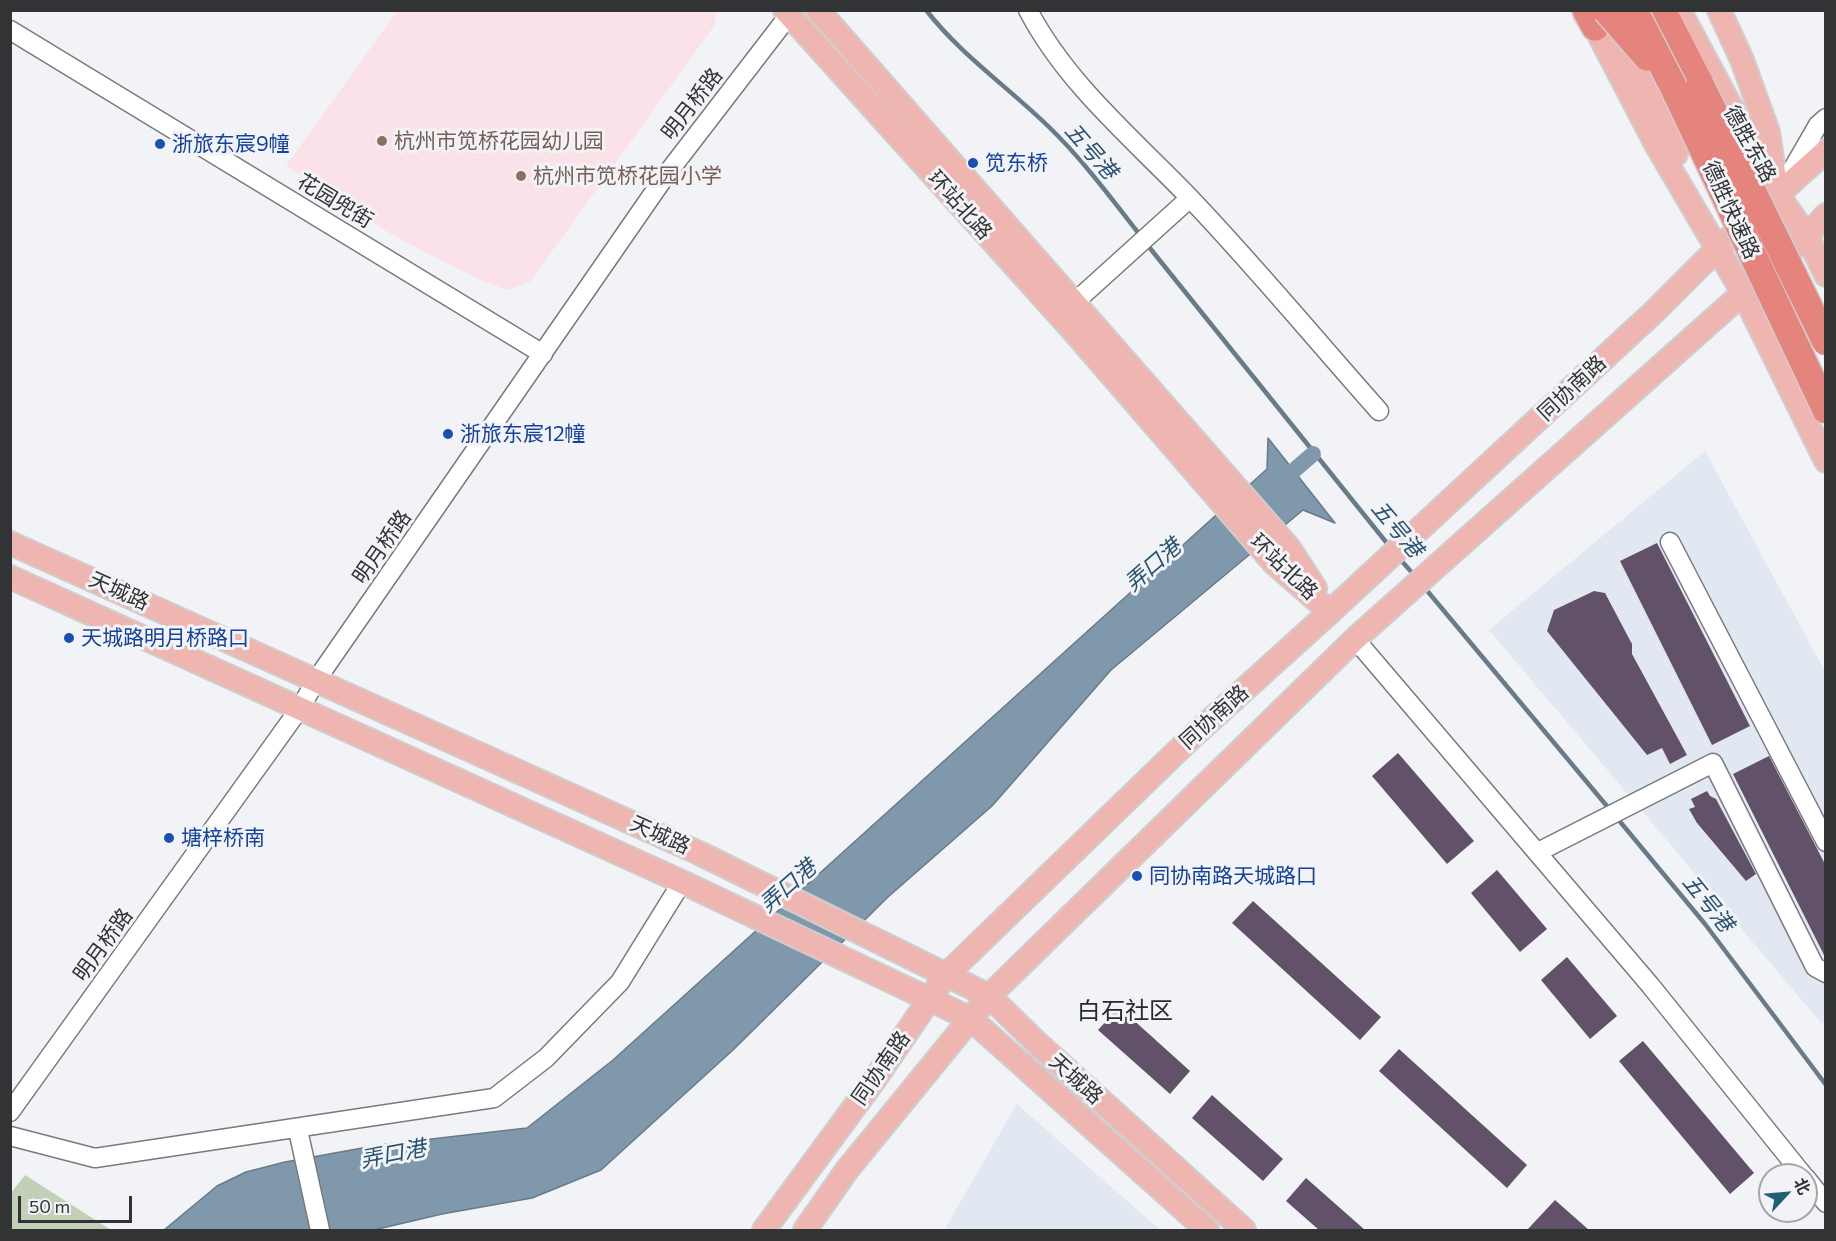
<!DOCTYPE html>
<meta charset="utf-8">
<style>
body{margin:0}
#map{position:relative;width:1836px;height:1241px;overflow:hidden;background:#f1f3f6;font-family:Commissioner,"Noto Sans SC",sans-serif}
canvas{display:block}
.frame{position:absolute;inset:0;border:12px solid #323334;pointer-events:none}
.north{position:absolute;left:1758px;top:1163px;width:60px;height:60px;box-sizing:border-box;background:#f1f3f6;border:2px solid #a5a6a8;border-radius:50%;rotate:64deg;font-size:16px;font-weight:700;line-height:24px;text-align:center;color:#323334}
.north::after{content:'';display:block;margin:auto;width:21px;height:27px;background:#205f75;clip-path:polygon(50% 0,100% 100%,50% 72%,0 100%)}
.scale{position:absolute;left:18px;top:1196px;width:114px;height:27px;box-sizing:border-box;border:3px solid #323334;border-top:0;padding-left:8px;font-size:18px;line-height:21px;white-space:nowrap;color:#323334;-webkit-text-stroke:4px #f1f3f6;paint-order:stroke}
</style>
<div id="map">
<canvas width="1836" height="1241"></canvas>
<div class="frame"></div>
<div class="north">北</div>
<div class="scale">50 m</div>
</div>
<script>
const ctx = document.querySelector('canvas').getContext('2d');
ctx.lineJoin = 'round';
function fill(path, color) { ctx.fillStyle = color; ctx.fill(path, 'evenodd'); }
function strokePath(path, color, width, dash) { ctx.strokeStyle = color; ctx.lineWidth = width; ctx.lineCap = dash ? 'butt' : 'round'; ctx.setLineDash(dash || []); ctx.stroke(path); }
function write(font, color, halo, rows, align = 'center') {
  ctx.font = font + ' Commissioner,"Noto Sans SC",sans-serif'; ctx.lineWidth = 6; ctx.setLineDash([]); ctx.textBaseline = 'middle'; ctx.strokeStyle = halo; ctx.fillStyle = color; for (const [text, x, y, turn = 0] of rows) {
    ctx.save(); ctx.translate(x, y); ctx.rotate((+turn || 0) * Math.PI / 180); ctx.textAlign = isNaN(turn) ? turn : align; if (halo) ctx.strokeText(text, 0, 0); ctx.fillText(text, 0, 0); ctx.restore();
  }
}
fill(new Path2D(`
 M 1705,451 L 1825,671 L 1826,1019 L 1822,1024 L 1489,630 Z
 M 1017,1104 L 1160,1230 L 944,1230 Z`), '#e2e8f2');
fill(new Path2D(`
 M 397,11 L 397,10 L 717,11 L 714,26 L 530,282 L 507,290 L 485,282 L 394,236 L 286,166 Z`), '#fbe1e8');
fill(new Path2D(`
 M 25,1175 L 111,1230 L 11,1230 L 11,1193 Z`), '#c1d0b6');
const water = new Path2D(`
 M 1268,438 L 1335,523 L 1303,510 L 1111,670 L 992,806 L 888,897 L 733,1050 L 601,1170 L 532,1198 L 442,1214 L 374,1230 L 164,1230 L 217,1186 L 246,1172 L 285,1162 L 379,1145 L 527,1128 L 613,1060 L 1267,469 Z`);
fill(water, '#8098ac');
strokePath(water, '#697a88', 1.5);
strokePath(new Path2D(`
 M 926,10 C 961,55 1008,87 1049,127 C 1083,160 1111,198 1140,235
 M 1145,242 L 1390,547
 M 1399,558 L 1415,576
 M 1424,587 L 1611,811
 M 1617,818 L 1705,924 L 1826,1085`), '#697a88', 4.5);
strokePath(new Path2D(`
 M 1277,485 L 1313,454`), '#8098ac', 16);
fill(new Path2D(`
 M 1657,543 L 1750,726 L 1712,745 L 1620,561 Z
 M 1594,591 L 1605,593 L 1632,644 L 1632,654 L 1687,755 L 1670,764 L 1662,748 L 1647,755 L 1547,631 L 1554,610 Z
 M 1398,753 L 1474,841 L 1447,864 L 1372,776 Z
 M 1769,756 L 1826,866 L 1826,959 L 1733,774 Z
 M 1707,791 L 1710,796 L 1716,799 L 1756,874 L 1746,881 L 1697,823 L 1689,809 L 1695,807 L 1691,799 Z
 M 1497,870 L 1547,929 L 1520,952 L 1471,893 Z
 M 1253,901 L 1381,1017 L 1360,1040 L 1232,923 Z
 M 1567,957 L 1617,1016 L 1590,1039 L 1541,980 Z
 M 1119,1007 L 1190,1071 L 1170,1094 L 1098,1030 Z
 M 1643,1041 L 1754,1173 L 1730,1194 L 1619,1061 Z
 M 1399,1049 L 1527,1165 L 1507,1188 L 1379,1071 Z
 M 1212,1095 L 1283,1159 L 1263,1181 L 1192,1118 Z
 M 1306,1178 L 1365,1230 L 1319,1230 L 1286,1201 Z
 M 1555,1200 L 1589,1230 L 1527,1230 Z`), '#615269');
const minor = new Path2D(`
 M 1028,10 C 1066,83 1132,138 1188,196 C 1254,265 1315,339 1379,411
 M 10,30 L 543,354
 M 1784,184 L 1818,125 L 1826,118
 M 1066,310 L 1190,198
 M 1670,542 L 1826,842
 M 1355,639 L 1650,985 L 1803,1175
 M 1538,852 L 1713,763 L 1815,967 L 1826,973
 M 10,1112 L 300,708 L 317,679 L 666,175 L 793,10
 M 298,1130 L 320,1230
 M 10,1136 L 95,1158 L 494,1098 L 546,1058 L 620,982 L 682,882
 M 1806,1178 L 1826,1203`);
const major = new Path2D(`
 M 785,10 L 1070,327 L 1274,563 L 1330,612
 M 818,10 L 1289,548 L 1315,588
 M 1679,10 L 1778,195 L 1807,236 L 1826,275
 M 1719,10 L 1742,60 L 1768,132 L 1775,179
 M 1585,14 L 1595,27 L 1657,146 L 1742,291 L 1826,461
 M 1628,41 L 1676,154
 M 10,543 L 699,853 L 989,996 L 1036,1042 L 1244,1230
 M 10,577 L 682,882 L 971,1019 L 1207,1230
 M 764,1230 L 875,1079 L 946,975 L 1193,736 L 1330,612 L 1656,310 L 1716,250 L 1826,151
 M 805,1230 L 847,1170 L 989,996 L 1355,639 L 1807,236 L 1826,215`);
const highway = new Path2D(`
 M 1586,10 L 1595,27
 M 1662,10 L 1700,84`);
strokePath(minor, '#797a7d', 21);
strokePath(major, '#cecece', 26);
strokePath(highway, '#cecece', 30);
strokePath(minor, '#fff', 18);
strokePath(major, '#efb5b0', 22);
strokePath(highway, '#e5847c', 27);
const highwayBridge = new Path2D(`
 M 1606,10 L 1647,57
 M 1634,10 L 1673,86 L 1826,410
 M 1700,84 L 1826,342`);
strokePath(highwayBridge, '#cecece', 30, []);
strokePath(highwayBridge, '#e5847c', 27);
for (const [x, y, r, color] of [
 [382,141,6,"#8d6e63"],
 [160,144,6,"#1a4fb4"],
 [973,163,6,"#1a4fb4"],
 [521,176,6,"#8d6e63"],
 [448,434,6,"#1a4fb4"],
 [69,638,6,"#1a4fb4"],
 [169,838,6,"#1a4fb4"],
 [1137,876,6,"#1a4fb4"]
]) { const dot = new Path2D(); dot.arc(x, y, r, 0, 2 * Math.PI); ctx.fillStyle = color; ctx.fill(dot); strokePath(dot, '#f1f3f6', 2); }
write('21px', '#323334', '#f1f3f6', [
 ["明月桥路",692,104,-52],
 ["德胜东路",1750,144,61],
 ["花园兜街",335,201,31],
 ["环站北路",960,205,48],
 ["德胜快速路",1731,210,65],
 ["同协南路",1572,388,-43],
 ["明月桥路",382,547,-55],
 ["环站北路",1284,567,44],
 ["天城路",119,591,24],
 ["同协南路",1214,717,-42],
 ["天城路",660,835,24],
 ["明月桥路",103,945,-54],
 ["同协南路",881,1068,-55],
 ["天城路",1076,1079,42]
]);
write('21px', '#785e54', '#f1f3f6', [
 ["杭州市笕桥花园幼儿园",394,141],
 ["杭州市笕桥花园小学",533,176]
], 'left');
write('21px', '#164399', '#f1f3f6', [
 ["浙旅东宸9幢",172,144],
 ["笕东桥",985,163],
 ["浙旅东宸12幢",460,434],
 ["天城路明月桥路口",81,638],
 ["塘梓桥南",181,838],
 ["同协南路天城路口",1149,876]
], 'left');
write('italic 22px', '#285170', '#f1f3f6', [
 ["五号港",1091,151,49],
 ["五号港",1397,529,50],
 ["弄口港",1153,565,-41],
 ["弄口港",788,886,-41],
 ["五号港",1708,903,51],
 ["弄口港",393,1154,-11]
]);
write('24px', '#292a2d', '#f1f3f6', [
 ["白石社区",1125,1011]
]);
</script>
